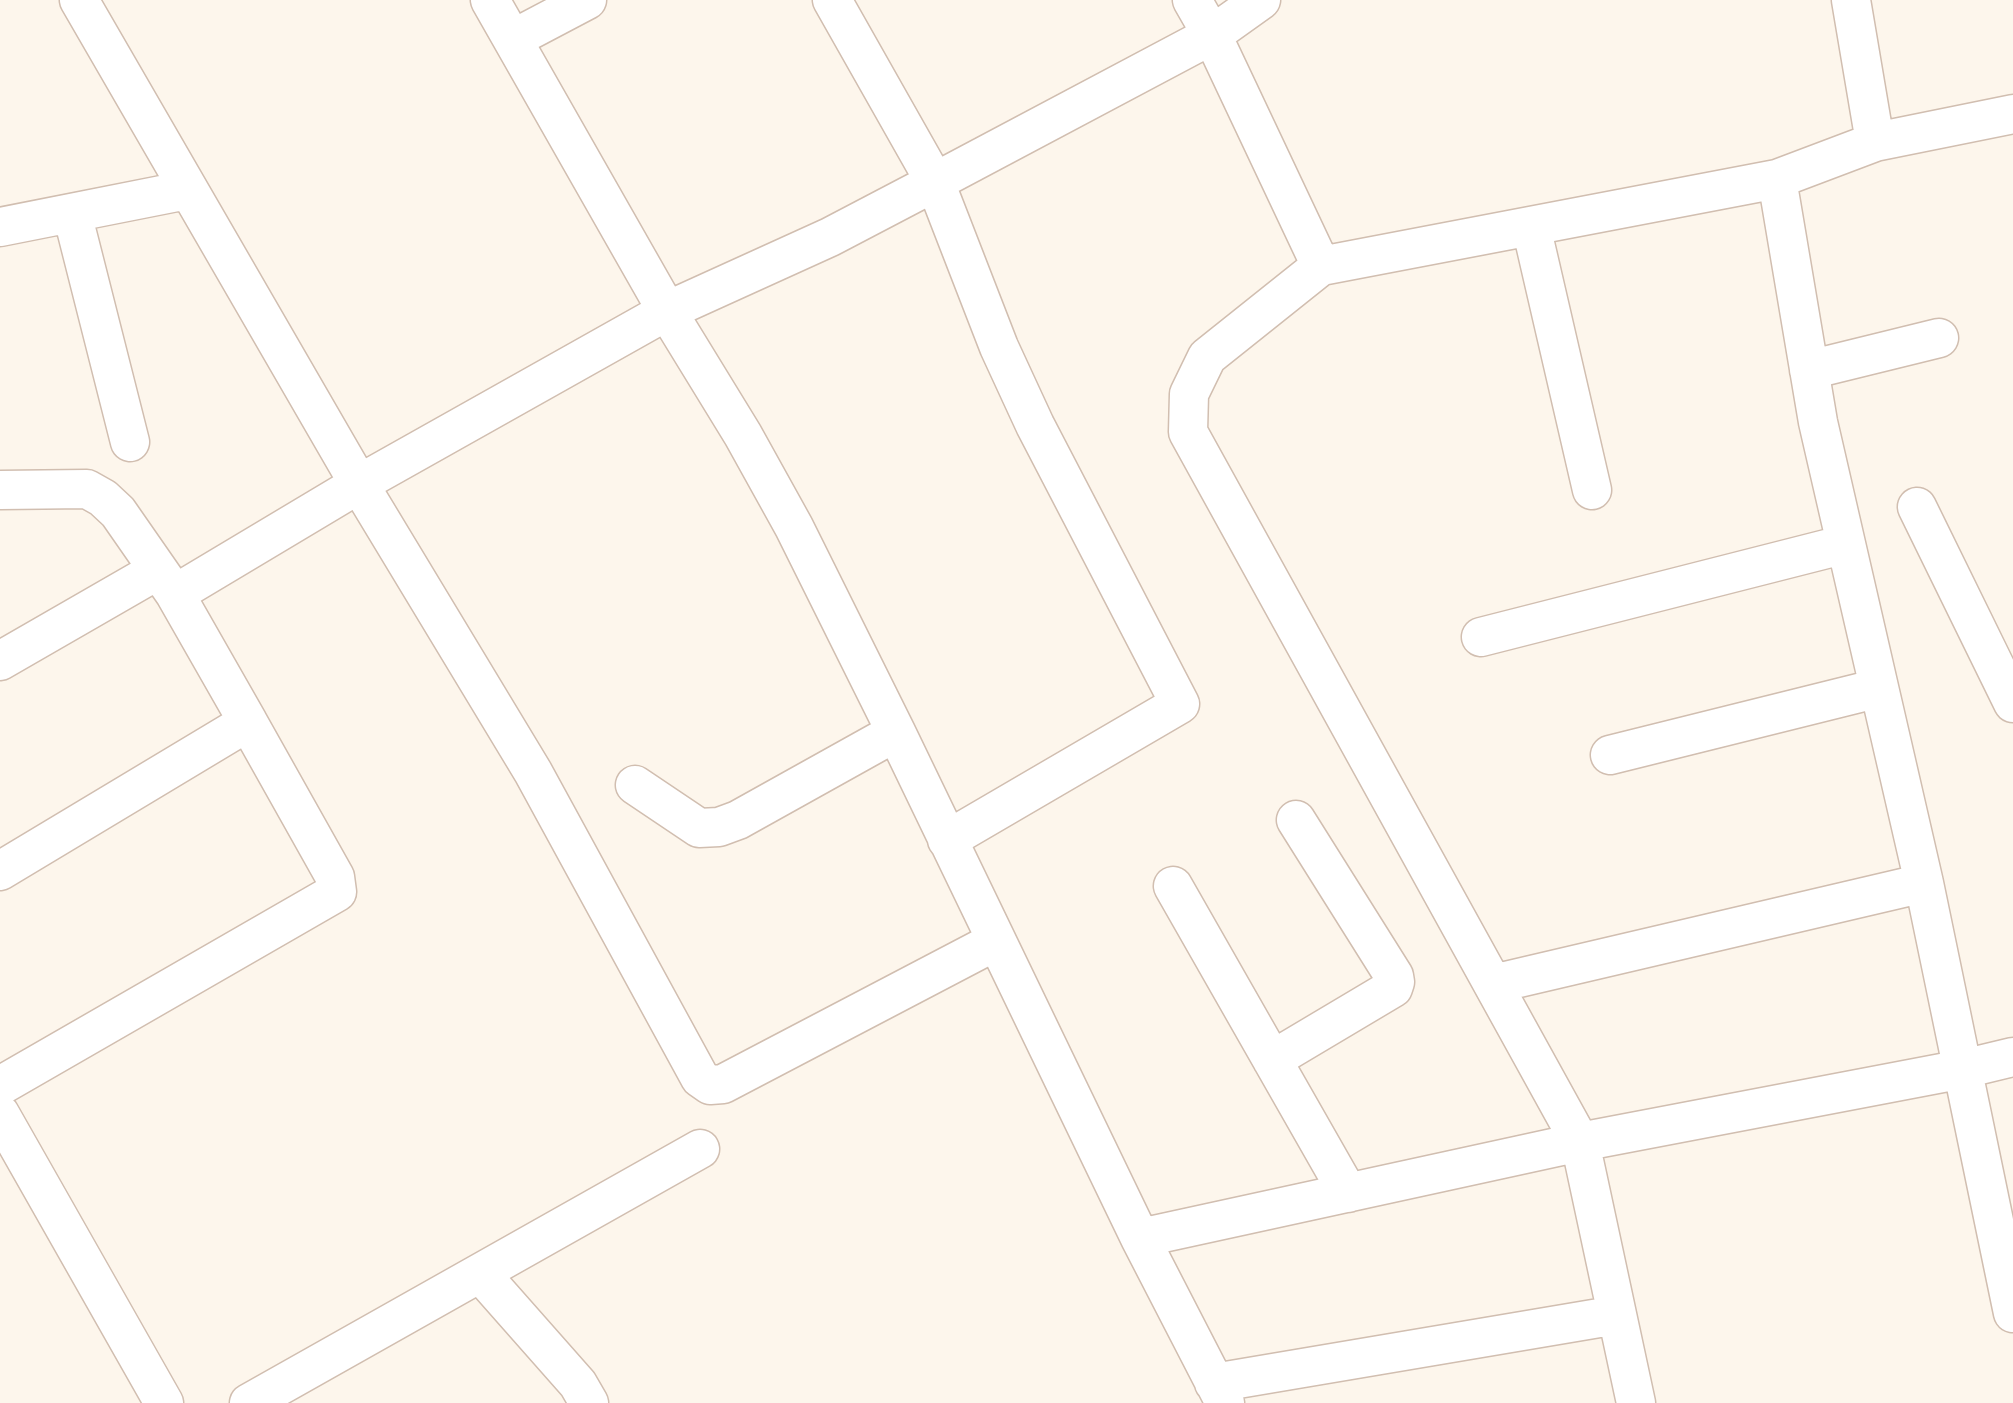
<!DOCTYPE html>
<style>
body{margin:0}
canvas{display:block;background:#fdf6ec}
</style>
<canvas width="2013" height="1403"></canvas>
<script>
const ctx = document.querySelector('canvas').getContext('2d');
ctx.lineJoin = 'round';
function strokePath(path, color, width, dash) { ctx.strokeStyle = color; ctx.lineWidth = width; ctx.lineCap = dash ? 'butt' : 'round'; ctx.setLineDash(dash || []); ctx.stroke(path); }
const minor = new Path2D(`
 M 79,0 L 359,484 L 533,772 L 700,1078 L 710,1085 L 723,1084 L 996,941
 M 832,0 L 935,182 L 999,347 L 1035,425 L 1180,704 L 947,840
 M 1192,0 L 1212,35 L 1321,266
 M 1851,0 L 1875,142
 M 513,39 L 587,0
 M 1777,179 L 1818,422 L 1924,883 L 2013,1313
 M 72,213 L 130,442
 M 1531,226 L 1592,490
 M 0,227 L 187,190
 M 1809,370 L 1939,338
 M 0,490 L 87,489 L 103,498 L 118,512 L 175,594 L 248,722 L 0,871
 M 1917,507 L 2013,703
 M 175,594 L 359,484 L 667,311 L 490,0
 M 1481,637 L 1846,544
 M 0,661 L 158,570
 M 1610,755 L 1879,688
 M 635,785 L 699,828 L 719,827 L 738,820 L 896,732
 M 1173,886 L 1348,1193
 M 1493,984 L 1924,883
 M 1272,1060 L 1393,988 L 1395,982 L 1394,976 L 1296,820
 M 0,1086 L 337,892 L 335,877 L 248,722
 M 0,1114 L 164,1403
 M 1140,1238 L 1580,1142 L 1963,1069 L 2013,1057
 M 480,1273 L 578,1384 L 589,1403
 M 1214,1383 L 1617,1315
 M 249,1403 L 700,1149
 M 1225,1403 L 1140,1238 L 896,732 L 794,527 L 743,435 L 667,311 L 830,237 L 935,182 L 1212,35 L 1261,0
 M 1636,1403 L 1580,1142 L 1188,432 L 1189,394 L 1207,357 L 1321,266 L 1777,179 L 1875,142 L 2013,114`);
strokePath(minor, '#d1beb0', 41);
strokePath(minor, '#fff', 38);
</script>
